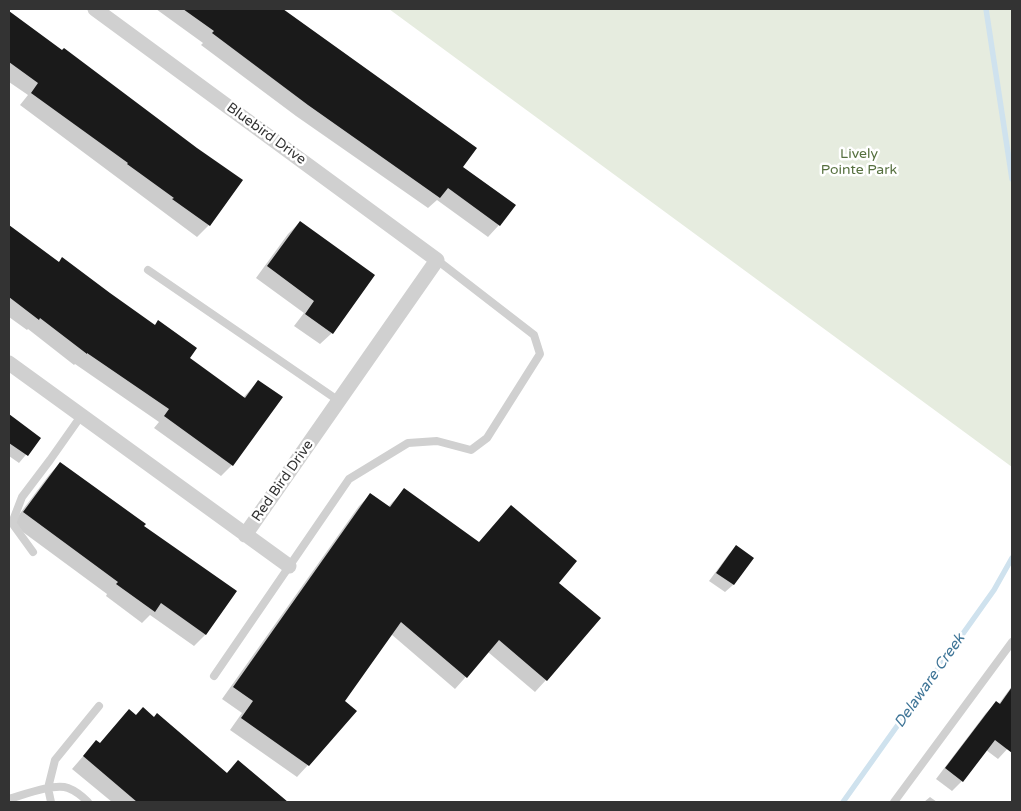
<!DOCTYPE html>
<style>
body{margin:0}
#map{position:relative;width:1021px;height:811px;overflow:hidden;background:#fff;font-family:"Varela Round",sans-serif}
canvas{display:block}
.frame{position:absolute;inset:0;border:10px solid #333;pointer-events:none}
</style>
<div id="map">
<canvas width="1021" height="811"></canvas>
<div class="frame"></div>
</div>
<script>
const ctx = document.querySelector('canvas').getContext('2d');
ctx.lineJoin = 'round';
function fill(path, color) { ctx.fillStyle = color; ctx.fill(path, 'evenodd'); }
function strokePath(path, color, width, dash) { ctx.strokeStyle = color; ctx.lineWidth = width; ctx.lineCap = dash ? 'butt' : 'round'; ctx.setLineDash(dash || []); ctx.stroke(path); }
function write(font, color, halo, rows, align = 'center') {
  ctx.font = font + ' "Varela Round",sans-serif'; ctx.lineWidth = 5; ctx.setLineDash([]); ctx.textBaseline = 'middle'; ctx.strokeStyle = halo; ctx.fillStyle = color; for (const [text, x, y, turn = 0] of rows) {
    ctx.save(); ctx.translate(x, y); ctx.rotate((+turn || 0) * Math.PI / 180); ctx.textAlign = isNaN(turn) ? turn : align; if (halo) ctx.strokeText(text, 0, 0); ctx.fillText(text, 0, 0); ctx.restore();
  }
}
fill(new Path2D(`
 M 389,9 L 1012,9 L 1012,467 Z`), '#e6ecdf');
fill(new Path2D(`
 M 156,9 L 281,9 L 475,148 L 462,167 L 499,225 L 488,237 L 437,200 L 428,208 L 296,116 L 201,45 L 203,43 Z
 M 9,13 L 62,51 L 209,225 L 197,237 L 20,105 L 28,95 L 9,82 Z
 M 300,222 L 332,333 L 320,344 L 294,326 L 304,313 L 256,278 L 288,234 Z
 M 9,227 L 58,263 L 62,259 L 189,358 L 243,398 L 258,381 L 232,465 L 221,476 L 154,428 L 159,422 L 75,364 L 74,365 L 28,329 L 27,330 L 9,317 Z
 M 9,416 L 40,438 L 19,463 L 9,456 Z
 M 60,463 L 142,527 L 206,634 L 194,646 L 150,615 L 142,623 L 106,596 L 107,594 L 12,524 L 49,475 Z
 M 404,490 L 479,543 L 557,583 L 546,680 L 535,692 L 488,652 L 455,689 L 391,634 L 343,701 L 308,765 L 297,777 L 230,730 L 242,713 L 222,699 L 359,506 L 371,494 L 388,507 Z
 M 736,547 L 752,558 L 733,585 L 725,592 L 709,581 L 729,554 Z
 M 1012,686 L 1012,748 L 1010,746 L 998,759 L 986,750 L 962,781 L 952,791 L 936,779 L 986,713 L 996,703 L 998,705 Z
 M 99,744 L 226,774 L 238,762 L 285,802 L 112,802 L 72,769 L 85,754 Z
 M 930,797 L 937,802 L 924,802 Z`), '#0003');
strokePath(new Path2D(`
 M 986,9 L 1012,179
 M 843,802 L 994,590 L 1012,558`), '#cfe2ee', 5.5);
fill(new Path2D(`
 M 183,9 L 283,9 L 477,148 L 463,167 L 516,205 L 500,226 L 448,188 L 440,198 L 308,105 L 212,33 L 214,31 Z
 M 9,11 L 62,50 L 64,48 L 197,148 L 243,180 L 210,226 L 172,199 L 174,198 L 127,164 L 128,163 L 31,93 L 38,83 L 9,62 Z
 M 300,221 L 375,275 L 333,334 L 305,314 L 314,301 L 267,266 Z
 M 9,225 L 59,262 L 62,257 L 110,293 L 155,325 L 158,320 L 197,348 L 190,358 L 245,398 L 258,380 L 283,397 L 233,466 L 164,416 L 169,409 L 87,353 L 87,354 L 40,318 L 39,320 L 9,297 Z
 M 9,414 L 41,438 L 28,456 L 9,443 Z
 M 60,462 L 146,524 L 144,526 L 237,591 L 206,635 L 161,603 L 155,612 L 116,584 L 118,582 L 23,512 Z
 M 404,488 L 479,542 L 511,505 L 577,561 L 559,583 L 601,618 L 547,681 L 499,640 L 467,678 L 401,622 L 345,701 L 357,711 L 309,766 L 241,718 L 253,701 L 233,687 L 370,493 L 390,507 Z
 M 736,545 L 754,558 L 734,585 L 716,573 Z
 M 1012,687 L 1012,753 L 995,740 L 963,782 L 945,768 L 996,701 L 1000,704 Z
 M 143,707 L 154,717 L 157,713 L 227,773 L 238,760 L 288,802 L 137,802 L 83,756 L 96,740 L 100,743 L 129,709 L 136,715 Z`), '#1a1a1a');
strokePath(new Path2D(`
 M 148,270 L 339,401
 M 33,552 L 12,523 L 22,497 L 50,460 L 81,416
 M 214,676 L 349,479 L 408,443 L 437,441 L 471,450 L 487,438 L 540,354 L 534,335 L 437,260
 M 9,799 C 23,795 54,783 68,788 C 76,791 82,796 88,802
 M 51,802 L 48,788 L 55,760 L 99,706
 M 894,802 L 1012,642`), '#d0d0d0', 8);
strokePath(new Path2D(`
 M 95,9 L 437,260 L 245,535
 M 9,363 L 289,566`), '#d0d0d0', 15);
write('14px', '#333', '#fff', [
 ["Bluebird Drive",266,134,36],
 ["Red Bird Drive",283,481,-55]
]);
write('14px', '#56703f', '#fff', [
 ["Lively",859,154],
 ["Pointe Park",859,170]
]);
write('italic 15px', '#3f7597', '#fff', [
 ["Delaware Creek",930,681,-55]
]);
</script>
